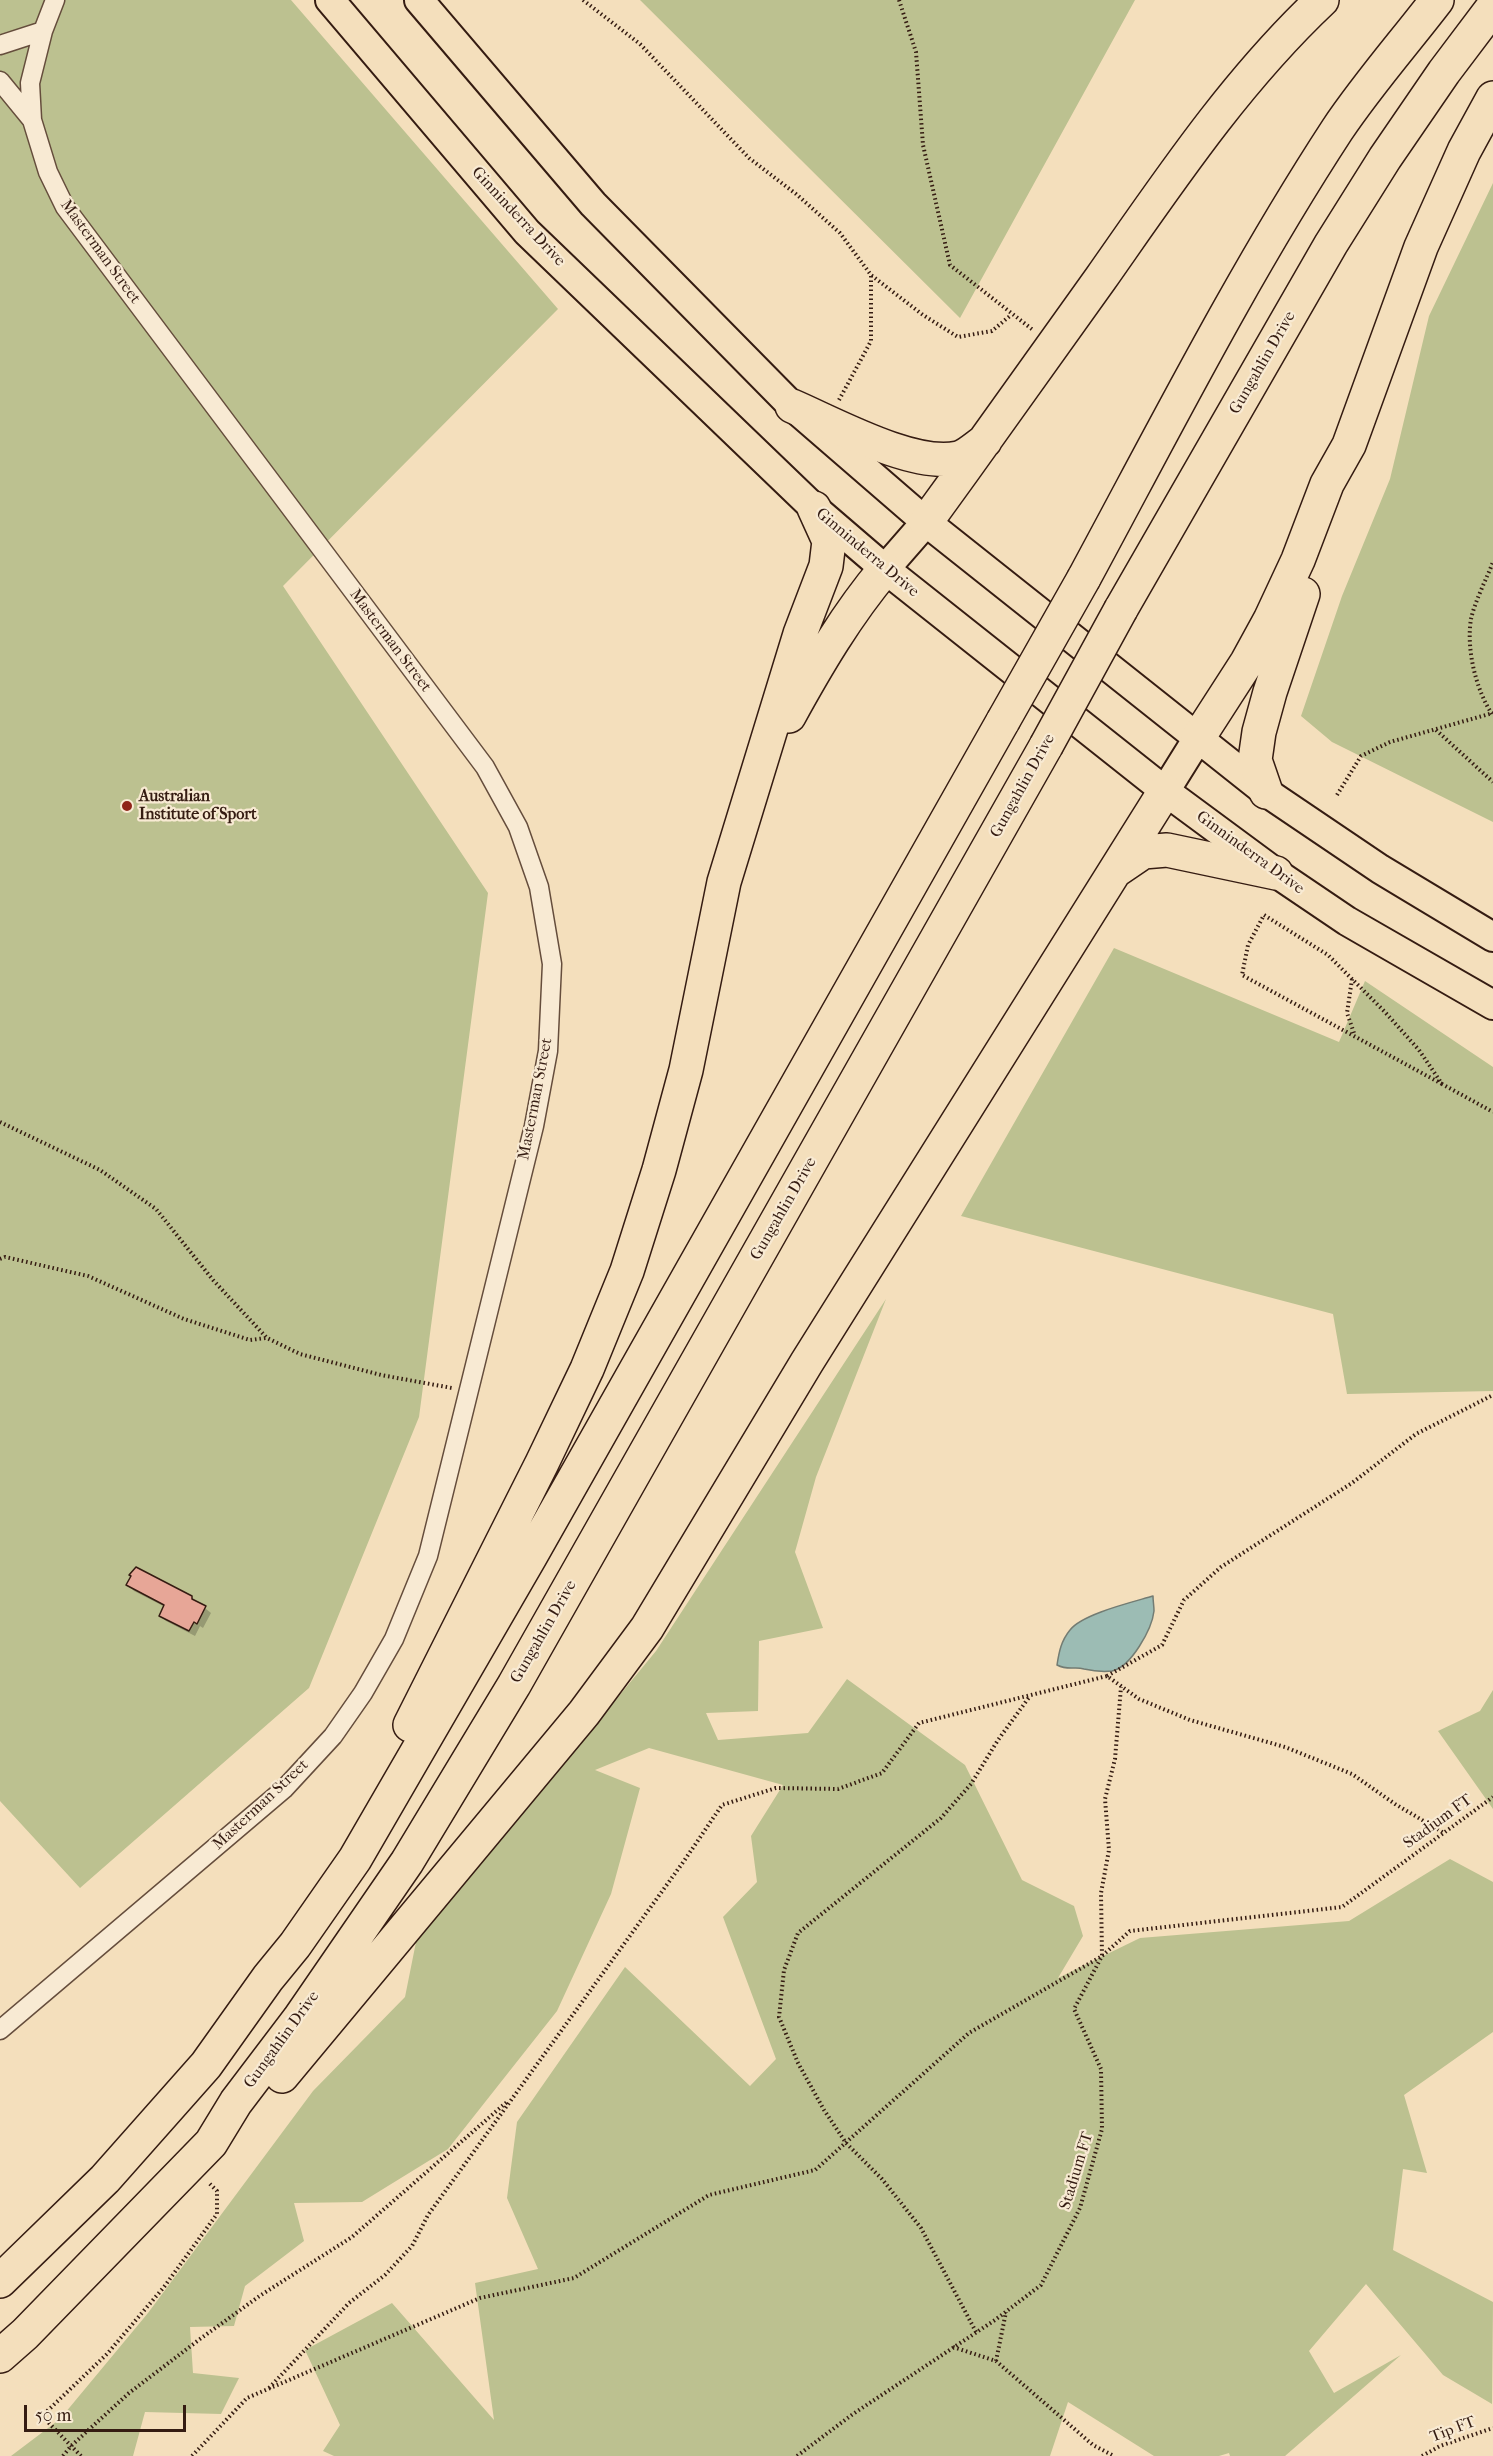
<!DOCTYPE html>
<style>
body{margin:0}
#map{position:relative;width:1493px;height:2456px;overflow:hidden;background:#f4dfbc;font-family:"IM FELL French Canon",serif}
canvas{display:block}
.scale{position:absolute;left:24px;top:2405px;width:162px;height:27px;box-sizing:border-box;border:3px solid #351c12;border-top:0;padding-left:8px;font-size:18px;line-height:21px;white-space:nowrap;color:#351c12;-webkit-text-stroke:4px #f8ead3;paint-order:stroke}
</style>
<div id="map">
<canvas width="1493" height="2456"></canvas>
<div class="scale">50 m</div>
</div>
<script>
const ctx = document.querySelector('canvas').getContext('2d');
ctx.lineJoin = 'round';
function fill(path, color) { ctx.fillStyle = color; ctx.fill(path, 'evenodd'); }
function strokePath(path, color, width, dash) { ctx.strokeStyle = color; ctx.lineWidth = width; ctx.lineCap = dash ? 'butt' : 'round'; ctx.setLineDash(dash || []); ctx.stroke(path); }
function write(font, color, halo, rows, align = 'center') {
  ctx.font = font + ' "IM FELL French Canon",serif'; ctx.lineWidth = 4.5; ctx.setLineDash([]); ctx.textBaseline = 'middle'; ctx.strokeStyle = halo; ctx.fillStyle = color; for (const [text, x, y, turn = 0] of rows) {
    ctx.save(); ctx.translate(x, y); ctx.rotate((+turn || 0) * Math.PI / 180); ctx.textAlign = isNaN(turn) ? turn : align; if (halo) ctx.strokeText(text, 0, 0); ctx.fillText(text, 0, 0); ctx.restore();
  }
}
fill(new Path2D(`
 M 0,0 L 291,0 L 558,309 L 283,586 L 488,893 L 419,1417 L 309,1688 L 80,1888 L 0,1801 Z
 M 640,0 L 1135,0 L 960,318 Z
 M 1493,183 L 1493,822 L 1332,742 L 1301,716 L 1342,596 L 1390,479 L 1429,316 Z
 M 1114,948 L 1339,1042 L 1365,981 L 1493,1067 L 1493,1391 L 1347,1394 L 1333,1314 L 961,1216 Z
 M 886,1299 L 816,1477 L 795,1552 L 823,1628 L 759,1641 L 758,1711 L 706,1713 L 718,1740 L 808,1733 L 847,1679 L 965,1765 L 1022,1880 L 1074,1906 L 1083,1936 L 1058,1978 L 1140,1938 L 1349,1921 L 1450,1859 L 1493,1882 L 1493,2032 L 1404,2095 L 1427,2173 L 1403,2169 L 1393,2250 L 1493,2302 L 1492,2404 L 1443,2375 L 1366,2284 L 1309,2351 L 1334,2393 L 1401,2355 L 1285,2456 L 1230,2456 L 1229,2453 L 1219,2456 L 1154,2456 L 1068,2402 L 1050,2456 L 334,2456 L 323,2451 L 340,2425 L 305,2350 L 392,2303 L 494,2420 L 475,2283 L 538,2269 L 507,2198 L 517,2122 L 625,1967 L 750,2086 L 776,2059 L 723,1917 L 757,1882 L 751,1836 L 783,1785 L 649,1748 L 595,1770 L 640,1788 L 611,1894 L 557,2011 L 448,2149 L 362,2202 L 294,2203 L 304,2241 L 245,2286 L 234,2326 L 190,2327 L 193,2373 L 239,2378 L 221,2414 L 145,2412 L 133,2456 L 11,2456 L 60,2419 L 148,2313 L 313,2091 L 405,1997 L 416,1942 L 656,1651 Z
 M 1493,1690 L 1493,1809 L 1438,1731 L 1480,1711 Z`), '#bcc190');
const water = new Path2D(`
 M 1153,1596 C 1153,1601 1154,1606 1154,1611 C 1152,1629 1131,1667 1112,1671 C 1103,1672 1093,1671 1084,1669 C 1074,1666 1069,1671 1057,1665 C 1059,1652 1061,1641 1070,1630 C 1082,1614 1133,1602 1153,1596 Z`);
fill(water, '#9cbcb4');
strokePath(water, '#737c73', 1.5);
fill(new Path2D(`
 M 128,1585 L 191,1597 L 211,1613 L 203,1628 L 200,1626 L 195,1636 L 166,1621 L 160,1616 L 165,1607 L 134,1591 Z`), '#0003');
const building = new Path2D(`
 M 136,1567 L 192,1596 L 192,1599 L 206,1606 L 197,1624 L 194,1622 L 189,1631 L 159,1616 L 164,1605 L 126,1585 L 131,1576 L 129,1575 Z`);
fill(building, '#e7a697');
strokePath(building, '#351c12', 1.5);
const minor = new Path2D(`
 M 0,45 L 43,31
 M 0,81 L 32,120 L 48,172 L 65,207 L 485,767 L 518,827 L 539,887 L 552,964 L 548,1051 L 534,1126 L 428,1556 L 394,1639 L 363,1693 L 333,1736 L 284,1789 L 0,2030
 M 32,120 L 30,83 L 43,31 L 55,0`);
const primary = new Path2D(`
 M 330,0 L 527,232 L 814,508 L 885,569 L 1165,791 L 1276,873 L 1347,921 L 1493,1005
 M 419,0 L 593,204 L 792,406 L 926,522 L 1266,792 L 1380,869 L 1493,937
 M 885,569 L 926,522
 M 1165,791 L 1198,738`);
const motorway = new Path2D(`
 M 792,406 C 834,424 913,468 958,458 C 967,456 977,446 985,441
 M 926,522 C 985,441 1043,359 1101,278 C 1169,181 1235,82 1322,0
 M 1084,578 C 1165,428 1243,274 1337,130 C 1367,85 1404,43 1437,0
 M 1121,609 L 1331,244 L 1385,158 L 1444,72 L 1493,7
 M 789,716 C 817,665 847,614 885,569
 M 1198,738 L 1247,662 L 1270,620 L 1298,560 L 1327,484 L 1349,445 L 1421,247 L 1464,151 L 1493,98
 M 1266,792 L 1255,760 L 1259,732 L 1270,692 L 1303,594
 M 1115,871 L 1143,852 L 1167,850 L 1276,873
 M 410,1725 L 542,1463 L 587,1369 L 627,1271 L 659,1170 L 686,1070 L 724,882 L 800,634 L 826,566 L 829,541 L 814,508
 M 282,2076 L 584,1713 L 647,1628 L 807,1362 L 1165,791
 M 0,2281 L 105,2179 L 206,2065 L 268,1978 L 295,1945 L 355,1859 L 530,1557 L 1003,721
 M 0,2356 L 25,2334 L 211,2143 L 236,2102 L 299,2019 L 407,1862 L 514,1685 L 1046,746`);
strokePath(minor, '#654d3c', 21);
strokePath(primary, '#351c12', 32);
strokePath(motorway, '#351c12', 36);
strokePath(new Path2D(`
 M 583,0 L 640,44 L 749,158 L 796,194 L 840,233 L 871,275 L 923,315 L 958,337 L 992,331 L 1011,315
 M 899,0 L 916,52 L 923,145 L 950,265 L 1033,330
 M 839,400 L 871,341 L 871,275
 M 1492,714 C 1476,690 1466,649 1471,619 C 1475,601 1486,580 1493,562
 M 1436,730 L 1493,782
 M 1337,795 L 1361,756 L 1390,742 L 1493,713
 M 1352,979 L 1347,1013 L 1355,1036
 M 1442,1084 L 1242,975 L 1248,945 L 1264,915 L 1328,955 L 1384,1011 L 1419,1050 L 1442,1084 L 1493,1112
 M 0,1122 L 100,1170 L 156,1209 L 213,1280 L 267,1338 L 300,1354 L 381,1375 L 452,1388
 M 0,1259 L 5,1257 L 88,1276 L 184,1319 L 250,1340 L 266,1338
 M 1107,1676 L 1162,1645 L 1184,1600 L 1221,1567 L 1352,1483 L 1416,1434 L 1493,1395
 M 976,2332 L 921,2228 L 882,2179 L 846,2143 L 824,2110 L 798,2063 L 779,2017 L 784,1970 L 798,1933 L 941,1818 L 971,1784 L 998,1740 L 1030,1696
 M 953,2347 L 996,2361 L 1093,2445 L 1114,2456
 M 996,2361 L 1006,2312
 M 269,2388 L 349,2303 L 385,2275 L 412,2246 L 428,2215 L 684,1861 L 722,1805 L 776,1788 L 838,1789 L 882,1773 L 919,1723 L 1107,1676 L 1139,1699 L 1190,1720 L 1285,1747 L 1352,1774 L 1395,1804 L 1444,1833
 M 63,2456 L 71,2446 L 129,2393 L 200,2339 L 261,2295 L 352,2237 L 508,2101
 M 81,2456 L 42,2416 L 107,2354 L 164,2287 L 217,2214 L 217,2191 L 208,2182
 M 192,2456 L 247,2398 L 480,2298 L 574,2278 L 709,2195 L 815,2170 L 969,2033 L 1102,1956 L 1101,1893 L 1109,1850 L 1105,1799 L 1115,1759 L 1121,1687
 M 797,2456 L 853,2414 L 995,2320 L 1041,2285 L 1080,2208 L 1102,2129 L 1101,2069 L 1074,2009 L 1102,1956 L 1130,1931 L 1342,1907 L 1493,1797
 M 1422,2456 L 1440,2446 L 1493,2428`), '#351c12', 4, [1.5, 3]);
strokePath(minor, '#f8ead3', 18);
strokePath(primary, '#f4dfbc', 28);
strokePath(motorway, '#f4dfbc', 33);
const motorwayBridge = new Path2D(`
 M 1003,721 L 1084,578
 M 1046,746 L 1121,609`);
strokePath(motorwayBridge, '#351c12', 36, []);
strokePath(motorwayBridge, '#f4dfbc', 33);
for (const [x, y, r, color] of [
 [127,806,6,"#8f2418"]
]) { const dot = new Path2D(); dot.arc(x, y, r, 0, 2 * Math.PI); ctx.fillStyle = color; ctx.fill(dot); strokePath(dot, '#f8ead3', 2); }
write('16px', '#351c12', '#f8ead3', [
 ["Ginninderra Drive",518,217,47],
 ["Masterman Street",100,252,54],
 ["Gungahlin Drive",1263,363,-60],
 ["Ginninderra Drive",867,553,40],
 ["Masterman Street",390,641,53],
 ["Gungahlin Drive",1023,786,-61],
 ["Ginninderra Drive",1250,853,36],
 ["Masterman Street",536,1099,-79],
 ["Gungahlin Drive",784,1209,-60],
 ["Gungahlin Drive",544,1632,-60],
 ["Masterman Street",261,1805,-43],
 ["Stadium FT",1438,1822,-36],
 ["Gungahlin Drive",282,2040,-54],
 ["Stadium FT",1077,2171,-73],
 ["Tip FT",1453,2430,-21]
]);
write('bold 16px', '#351c12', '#f8ead3', [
 ["Australian",139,797],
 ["Institute of Sport",139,815]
], 'left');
</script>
